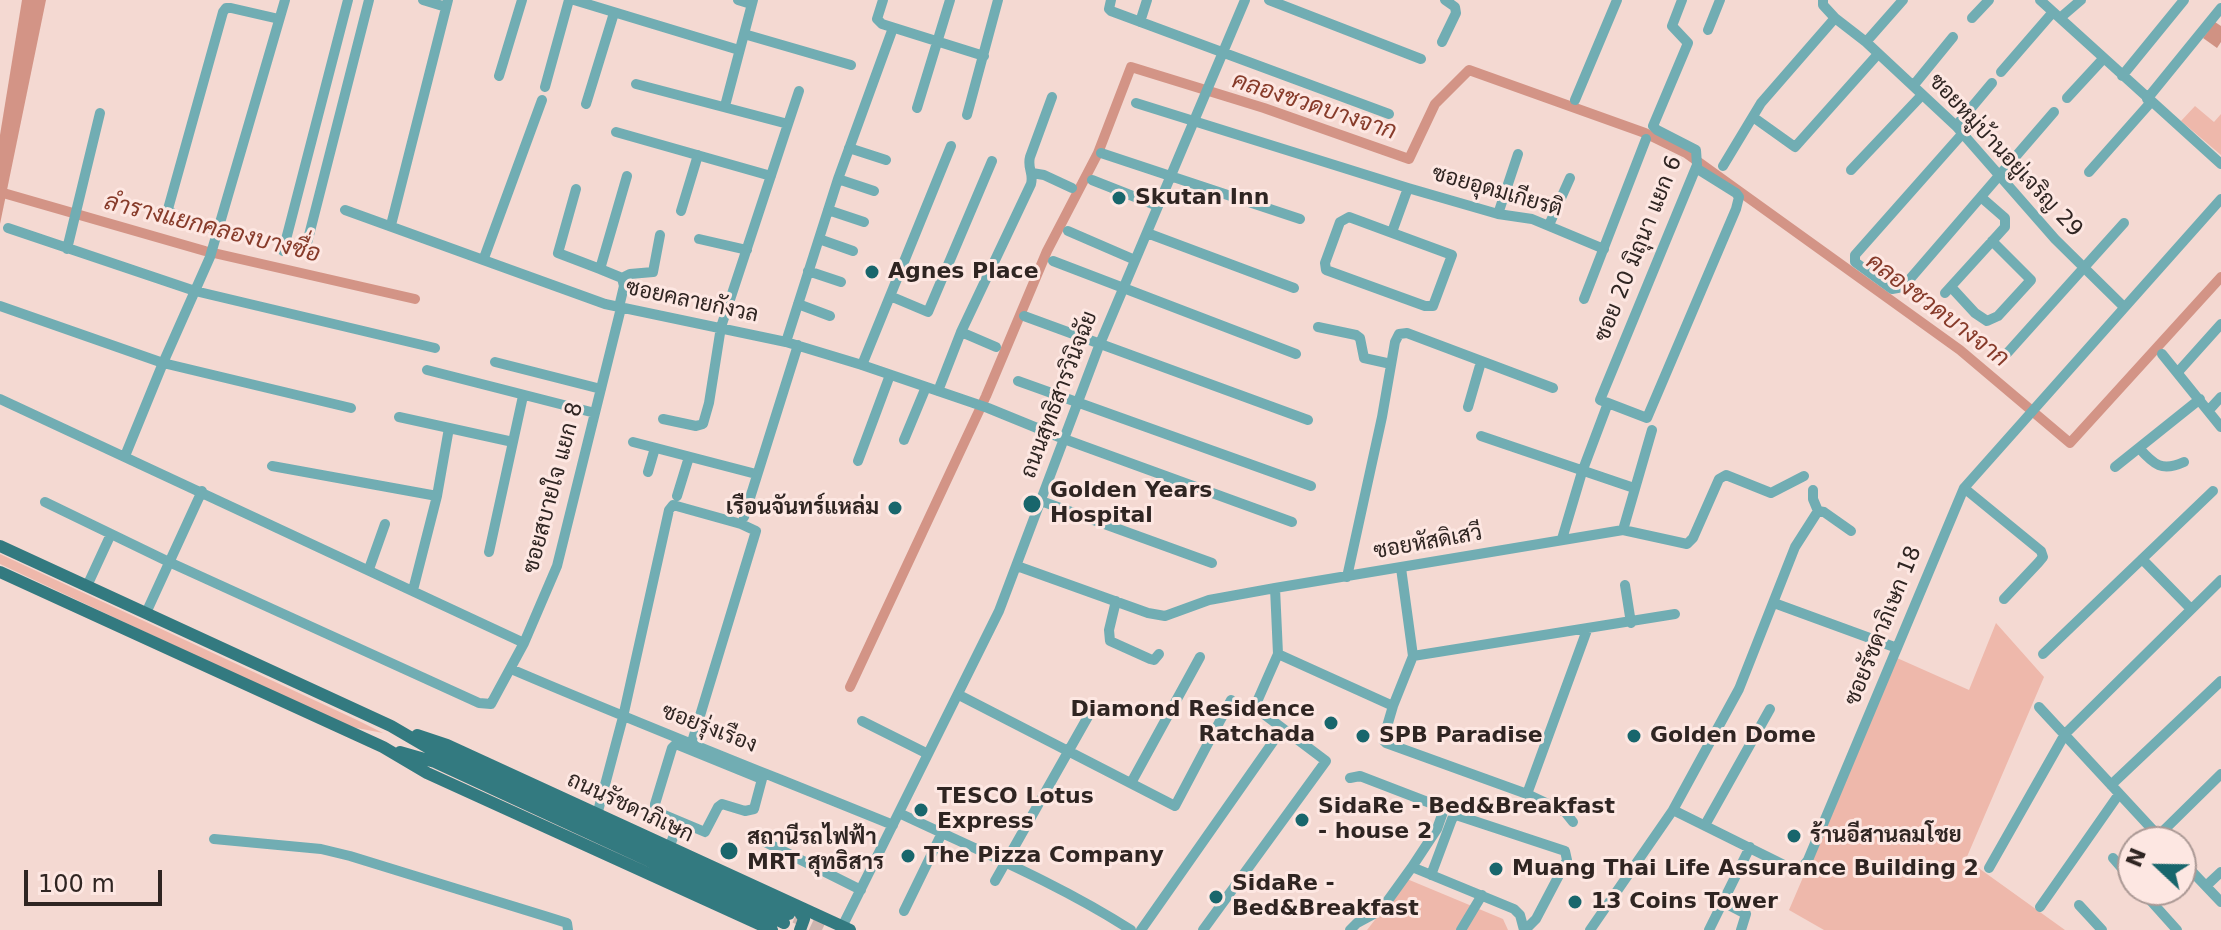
<!DOCTYPE html>
<meta charset="utf-8">
<style>
body{margin:0}
#map{position:relative;width:2221px;height:930px;overflow:hidden;background:#f4d9d2;font-family:"DejaVu Sans",sans-serif}
canvas{display:block}
.north{position:absolute;left:2117px;top:826px;width:80px;height:80px;box-sizing:border-box;background:#fde7e2;border:2px solid #ab9995;border-radius:50%;rotate:292deg;font-size:22px;font-weight:700;line-height:32px;text-align:center;color:#2f2522}
.north::after{content:'';display:block;margin:auto;width:28px;height:36px;background:#18666c;clip-path:polygon(50% 0,100% 100%,50% 72%,0 100%)}
.scale{position:absolute;left:24px;top:870px;width:138px;height:36px;box-sizing:border-box;border:4px solid #2f2522;border-top:0;padding-left:10px;font-size:24px;line-height:28px;white-space:nowrap;color:#2f2522;-webkit-text-stroke:6px #fde7e2;paint-order:stroke}
</style>
<div id="map">
<canvas width="2221" height="930"></canvas>
<div class="north">N</div>
<div class="scale">100 m</div>
</div>
<script>
const ctx = document.querySelector('canvas').getContext('2d');
ctx.lineJoin = 'round';
function fill(path, color) { ctx.fillStyle = color; ctx.fill(path, 'evenodd'); }
function strokePath(path, color, width, dash) { ctx.strokeStyle = color; ctx.lineWidth = width; ctx.lineCap = dash ? 'butt' : 'round'; ctx.setLineDash(dash || []); ctx.stroke(path); }
function write(font, color, halo, rows, align = 'center') {
  ctx.font = font + ' "DejaVu Sans",Sarabun,sans-serif'; ctx.lineWidth = 6; ctx.setLineDash([]); ctx.textBaseline = 'middle'; ctx.strokeStyle = halo; ctx.fillStyle = color; for (const [text, x, y, turn = 0] of rows) {
    ctx.save(); ctx.translate(x, y); ctx.rotate((+turn || 0) * Math.PI / 180); ctx.textAlign = isNaN(turn) ? turn : align; if (halo) ctx.strokeText(text, 0, 0); ctx.fillText(text, 0, 0); ctx.restore();
  }
}
fill(new Path2D(`
 M 2195,106 L 2214,122 L 2221,114 L 2221,155 L 2181,121 Z
 M 0,554 L 357,720 L 383,733 L 346,726 L 0,564 Z
 M 1996,623 L 2044,677 L 1966,859 L 2065,930 L 1824,930 L 1789,910 L 1897,658 L 1969,690 Z
 M 1407,879 L 1503,919 L 1508,930 L 1367,930 Z`), '#eeb8ab');
fill(new Path2D(`
 M 2215,22 L 2221,26 L 2221,42 L 2217,48 L 2203,38 Z`), '#d09283');
fill(new Path2D(`
 M 22,0 L 46,0 L 0,224 L 0,135 Z`), '#d39486');
strokePath(new Path2D(`
 M 0,192 L 205,251 L 415,299
 M 850,687 L 986,396 L 1047,251 L 1098,153 L 1131,67 L 1264,108 L 1409,159 L 1435,104 L 1469,70 L 1645,133 L 1686,153 L 1960,350 L 2070,443 L 2221,277`), '#d39486', 10);
strokePath(new Path2D(`
 M 795,917 L 823,930`), '#cdb5af', 12, [12, 6]);
strokePath(new Path2D(`
 M 423,0 L 446,7
 M 574,0 L 739,50
 M 738,0 L 751,4
 M 883,0 L 877,19 L 882,24 L 984,56
 M 1111,0 L 1109,9 L 1111,11 L 1389,114
 M 1269,0 L 1421,59
 M 1823,0 L 1823,5 L 1835,18 L 1866,42 L 1956,126 L 2055,239 L 2124,307
 M 2040,0 L 2221,164
 M 1972,18 L 1989,0
 M 2060,18 L 2081,0
 M 1140,22 L 1147,0
 M 1708,30 L 1720,0
 M 744,34 L 851,65
 M 1442,42 L 1456,13 L 1455,7 L 1445,0
 M 1866,42 L 1903,0
 M 2001,72 L 2053,12
 M 499,76 L 522,0
 M 2122,76 L 2184,0
 M 636,84 L 788,124 L 721,327 L 709,403 L 703,424 L 696,426 L 663,419
 M 1913,86 L 1953,37
 M 545,87 L 569,0
 M 2067,98 L 2103,59
 M 2147,99 L 2221,8
 M 1575,100 L 1617,0
 M 1136,103 L 1408,188 L 1498,214 L 1532,219 L 1604,249
 M 586,104 L 614,13
 M 725,106 L 753,0
 M 917,108 L 950,0
 M 967,115 L 998,0
 M 1753,117 L 1795,147 L 1878,54
 M 788,124 L 799,91
 M 1956,126 L 1992,83
 M 616,132 L 771,176
 M 1963,133 L 1855,255 L 1855,262 L 1892,289 L 1903,287 L 2054,112
 M 849,148 L 886,160
 M 1101,153 L 1300,219
 M 1723,166 L 1761,103 L 1835,18
 M 1851,170 L 1922,95
 M 2089,172 L 2151,102
 M 1032,173 L 1044,175 L 1072,188
 M 838,179 L 874,191
 M 1092,180 L 1158,206
 M 576,189 L 558,253 L 600,269
 M 345,210 L 605,304 L 786,342 L 862,365 L 988,408 L 1064,439 L 1292,522
 M 828,210 L 864,222
 M 681,211 L 698,155
 M 1498,214 L 1518,154
 M 1349,217 L 1452,255 L 1433,306 L 1425,306 L 1326,270 L 1325,263 L 1340,222 Z
 M 391,225 L 448,0
 M 1549,225 L 1570,178
 M 8,228 L 195,291 L 435,348
 M 219,231 L 174,215 L 168,209 L 223,12 L 226,8 L 231,8 L 279,19
 M 1068,231 L 1135,260
 M 1392,232 L 1408,188
 M 1147,233 L 1294,288
 M 699,239 L 747,250
 M 819,239 L 853,251
 M 306,247 L 369,0
 M 67,249 L 100,113
 M 283,251 L 348,0
 M 484,258 L 542,100
 M 1053,261 L 1296,354
 M 808,271 L 841,282
 M 622,278 L 630,274 L 653,272 L 660,235
 M 1951,287 L 1975,313 L 1987,321 L 1998,316 L 2031,280 L 1992,241
 M 1945,293 L 2005,227 L 2005,218 L 1982,198
 M 890,296 L 928,312 L 992,161
 M 1584,299 L 1646,139
 M 798,304 L 830,316
 M 0,306 L 163,363 L 351,408
 M 619,307 L 624,286 L 622,278 L 600,269 L 627,176
 M 1024,316 L 1308,420
 M 1318,327 L 1356,335 L 1360,338 L 1364,358 L 1391,364
 M 961,332 L 1031,184 C 1034,173 1027,168 1030,157 L 1052,97
 M 786,342 L 838,179 L 893,28
 M 2162,354 L 2221,427
 M 2001,360 L 2124,223
 M 495,362 L 601,389
 M 862,365 L 951,146
 M 427,370 L 595,413
 M 2178,372 L 2221,324
 M 1018,381 L 1311,486
 M 938,391 L 961,332 L 996,347
 M 0,399 L 524,643
 M 1608,403 L 1647,418 L 1736,209 L 1739,197 L 1736,193 L 1696,168
 M 1468,407 L 1481,362
 M 2209,410 L 2221,397
 M 399,417 L 513,442
 M 1481,436 L 1634,488
 M 904,440 L 926,387
 M 633,442 L 756,474
 M 2139,448 C 2154,465 2162,472 2184,462
 M 125,456 L 163,363 L 210,257 L 285,0
 M 858,461 L 890,375
 M 272,466 L 437,496
 M 2115,467 L 2200,399
 M 648,472 L 655,448
 M 1964,488 L 2041,551 L 2043,557 L 2038,563 L 2004,599
 M 1813,490 L 1813,499 L 1818,511
 M 677,496 L 689,457
 M 1041,501 L 1212,563
 M 45,502 L 169,562 L 479,703 L 491,704 L 524,643 L 557,566 L 621,308
 M 744,517 L 798,345
 M 1623,530 L 1652,430
 M 1562,539 L 1582,472 L 1608,403 L 1600,400 L 1697,165 L 1696,150 L 1657,130 L 1653,126 L 1688,43 L 1672,26 L 1682,0
 M 489,552 L 523,396
 M 2142,559 L 2191,609
 M 1017,566 L 1148,613 L 1165,616 L 1209,600 L 1275,588 L 1623,530 L 1687,544 L 1693,538 L 1719,479 L 1726,475 L 1771,493 L 1804,476
 M 1401,568 L 1413,656 L 1393,706 L 1383,740 L 1386,743 L 1527,794 L 1565,812 L 1573,822
 M 369,569 L 385,524
 M 1347,577 L 1382,417 L 1395,342 L 1399,334 L 1407,333 L 1553,388
 M 1625,585 L 1631,623
 M 87,586 L 111,534
 M 413,590 L 437,496 L 449,428
 M 1116,601 L 1109,630 L 1110,641 L 1150,659 L 1154,660 L 1159,654
 M 1774,603 L 1897,648
 M 146,613 L 202,491
 M 1278,654 L 1393,706
 M 2043,654 L 2213,491
 M 1413,656 L 1675,614
 M 511,669 C 637,723 765,773 893,825
 M 959,695 L 1175,806 L 1231,700
 M 2039,707 L 2164,842
 M 862,721 L 928,754
 M 676,744 L 762,779 L 754,809 L 745,811 L 722,804 L 718,807 L 705,832 L 655,811 L 655,804 L 672,748 Z
 M 1350,778 L 1360,776 L 1438,806 L 1443,812 L 1437,829 L 1412,867
 M 1131,783 L 1200,657
 M 2111,785 L 2221,681
 M 1527,794 L 1587,630
 M 1673,810 L 1739,689 L 1795,547 L 1818,511 L 1824,512 L 1851,531
 M 899,813 C 977,850 1058,883 1131,930
 M 597,815 L 623,717 L 669,510 L 673,505 L 741,524 L 756,531 L 692,742
 M 1705,825 L 1770,709
 M 2158,836 L 2221,774
 M 757,838 L 861,890
 M 214,839 L 321,849 L 350,856 L 548,917 L 567,923 L 568,930
 M 669,848 L 679,822
 M 2113,858 L 2133,881
 M 2181,860 L 2221,902
 M 1989,868 L 2065,734 L 2221,580
 M 1431,875 L 1452,819 L 1456,815 L 1565,851 L 1567,860 L 1536,919 L 1525,930
 M 995,881 L 1090,713
 M 2206,886 L 2221,872
 M 2141,890 L 2177,930
 M 1723,902 L 1746,914 L 1741,930
 M 2079,905 L 2102,930
 M 2040,907 L 2119,794
 M 904,911 L 942,833
 M 842,927 L 999,611 L 1099,346 L 1245,0
 M 1141,930 L 1282,729
 M 1203,930 L 1326,761 L 1257,709 L 1256,704 L 1278,654 L 1275,588
 M 1350,930 L 1357,923 L 1381,910 L 1412,867 L 1514,909 L 1520,915 L 1524,930
 M 1461,930 L 1482,895
 M 1590,930 L 1673,810 L 1790,868 L 1801,869 L 1808,860 L 1964,488 L 2221,199
 M 1709,930 L 1750,847`), '#71adb3', 10);
strokePath(new Path2D(`
 M 0,546 L 391,726 L 439,754 L 789,914
 M 0,572 L 383,747 L 427,773 L 772,930
 M 417,735 L 447,745 L 850,930
 M 400,752 L 435,762 L 784,923
 M 795,905 L 804,919 L 800,930`), '#337a80', 12);
for (const [x, y, r, color] of [
 [1119,198,8,"#18666c"],
 [872,272,8,"#18666c"],
 [1032,504,10,"#18666c"],
 [895,508,8,"#18666c"],
 [1331,723,8,"#18666c"],
 [1363,736,8,"#18666c"],
 [1634,736,8,"#18666c"],
 [921,810,8,"#18666c"],
 [1302,820,8,"#18666c"],
 [1794,836,8,"#18666c"],
 [729,851,10,"#18666c"],
 [908,856,8,"#18666c"],
 [1496,869,8,"#18666c"],
 [1216,897,8,"#18666c"],
 [1575,902,8,"#18666c"]
]) { const dot = new Path2D(); dot.arc(x, y, r, 0, 2 * Math.PI); ctx.fillStyle = color; ctx.fill(dot); strokePath(dot, '#fde7e2', 3); }
write('22px', '#2f2522', '#fde7e2', [
 ["ซอยหมู่บ้านอยู่เจริญ 29",2005,156,47],
 ["ซอยอุดมเกียรติ",1497,192,16],
 ["ซอย 20 มิถุนา แยก 6",1639,249,-68],
 ["ซอยคลายกังวล",692,302,12],
 ["ถนนสุทธิสารวินิจฉัย",1060,395,-69],
 ["ซอยสบายใจ แยก 8",554,488,-75],
 ["ซอยหัสดิเสวี",1428,543,-10],
 ["ซอยรัชดาภิเษก 18",1884,626,-68],
 ["ซอยรุ่งเรือง",709,729,21],
 ["ถนนรัชดาภิเษก",630,808,25]
]);
write('bold 22px', '#2f2522', '#fde7e2', [
 ["Skutan Inn",1135,198],
 ["Agnes Place",888,272],
 ["Golden Years",1050,491],
 ["Hospital",1050,516],
 ["เรือนจันทร์แหล่ม",879,508,"right"],
 ["Diamond Residence",1315,710,"right"],
 ["Ratchada",1315,735,"right"],
 ["SPB Paradise",1379,736],
 ["Golden Dome",1650,736],
 ["TESCO Lotus",937,797],
 ["Express",937,822],
 ["SidaRe - Bed&Breakfast",1318,807],
 ["- house 2",1318,832],
 ["ร้านอีสานลมโชย",1810,836],
 ["สถานีรถไฟฟ้า",747,838],
 ["MRT สุทธิสาร",747,863],
 ["The Pizza Company",924,856],
 ["Muang Thai Life Assurance Building 2",1512,869],
 ["SidaRe -",1232,884],
 ["Bed&Breakfast",1232,909],
 ["13 Coins Tower",1591,902]
], 'left');
write('italic 24px', '#873b2a', '#fde7e2', [
 ["คลองชวดบางจาก",1314,107,18],
 ["ลำรางแยกคลองบางซื่อ",212,229,14],
 ["คลองชวดบางจาก",1937,311,37]
]);
</script>
